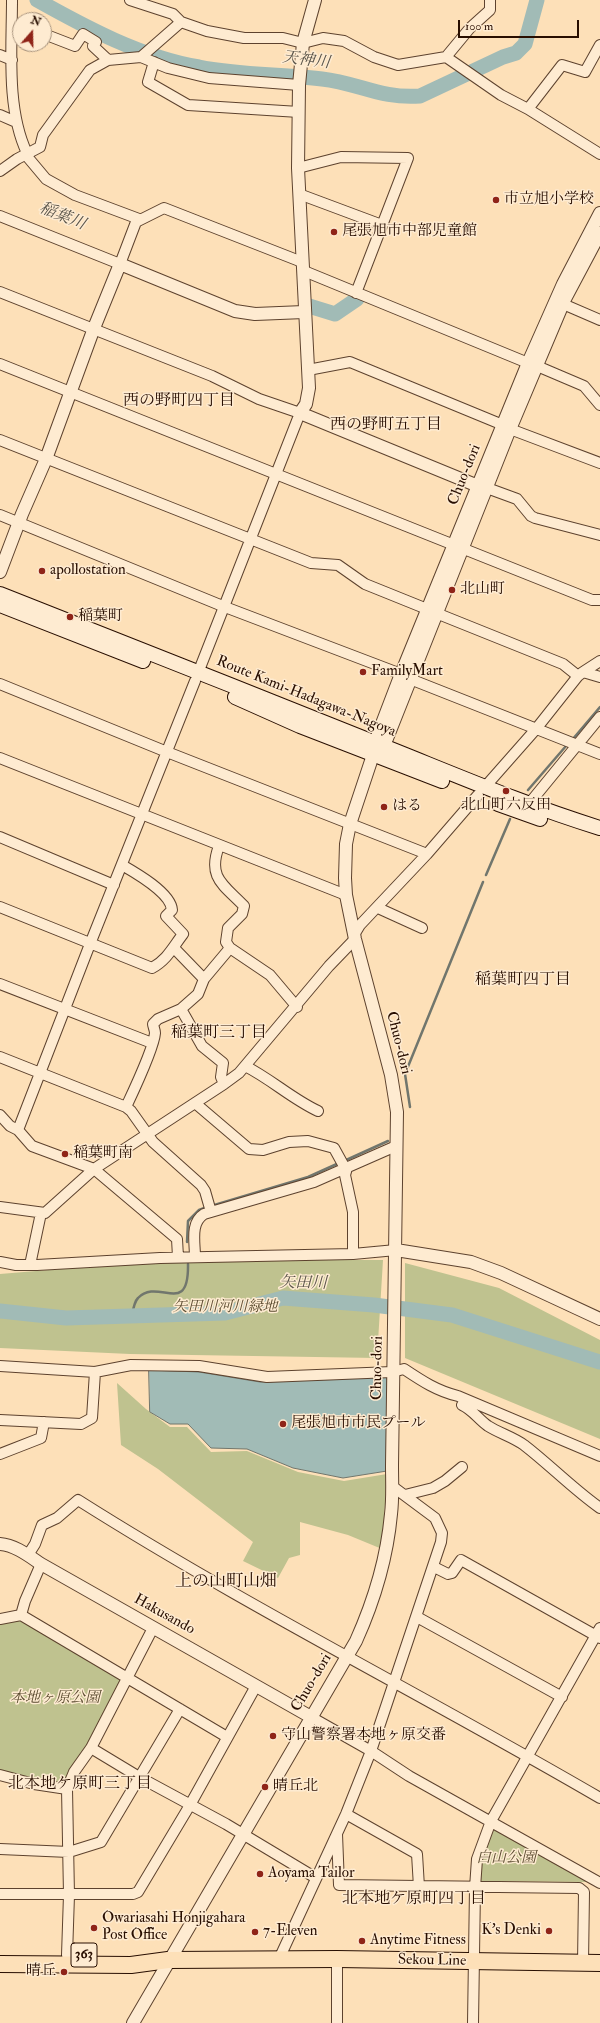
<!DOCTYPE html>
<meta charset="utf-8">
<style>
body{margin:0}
#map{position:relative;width:600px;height:2023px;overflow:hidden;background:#fde0b8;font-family:"IM FELL Double Pica",serif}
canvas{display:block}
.north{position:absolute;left:12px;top:12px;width:40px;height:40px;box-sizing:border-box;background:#feebd1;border:1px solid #a8937d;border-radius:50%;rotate:20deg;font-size:11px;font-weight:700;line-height:16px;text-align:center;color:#280e00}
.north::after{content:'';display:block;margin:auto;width:14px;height:18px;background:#8f2418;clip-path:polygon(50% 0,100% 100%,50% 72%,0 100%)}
.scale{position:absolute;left:458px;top:20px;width:121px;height:18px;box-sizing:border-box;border:2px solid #280e00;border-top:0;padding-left:5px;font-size:12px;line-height:14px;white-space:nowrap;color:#280e00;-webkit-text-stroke:3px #feebd1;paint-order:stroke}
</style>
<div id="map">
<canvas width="600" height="2023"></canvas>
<div class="north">N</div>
<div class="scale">100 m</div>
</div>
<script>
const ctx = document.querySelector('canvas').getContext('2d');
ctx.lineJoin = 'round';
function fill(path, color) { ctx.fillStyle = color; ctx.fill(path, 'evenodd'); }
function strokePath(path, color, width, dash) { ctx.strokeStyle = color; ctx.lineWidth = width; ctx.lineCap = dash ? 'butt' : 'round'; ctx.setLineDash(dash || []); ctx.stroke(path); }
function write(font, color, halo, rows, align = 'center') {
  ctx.font = font + ' "IM FELL Double Pica","Noto Serif JP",serif'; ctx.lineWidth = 3; ctx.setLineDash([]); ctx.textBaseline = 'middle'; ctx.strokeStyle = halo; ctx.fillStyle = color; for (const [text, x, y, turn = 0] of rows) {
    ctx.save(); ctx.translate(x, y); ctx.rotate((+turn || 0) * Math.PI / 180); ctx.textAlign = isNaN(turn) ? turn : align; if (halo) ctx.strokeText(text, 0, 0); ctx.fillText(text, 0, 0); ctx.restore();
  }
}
fill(new Path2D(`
 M 168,1260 L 383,1260 L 377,1358 L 130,1354 L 0,1348 L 0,1274 Z
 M 405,1263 L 499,1288 L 600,1340 L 600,1439 L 405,1358 Z
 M 117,1383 L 146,1409 L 170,1427 L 187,1427 L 211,1452 L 247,1451 L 298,1472 L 344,1481 L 387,1474 L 382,1549 L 348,1535 L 300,1522 L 300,1555 L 289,1558 L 278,1578 L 243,1561 L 253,1542 L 158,1469 L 121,1445 Z
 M 21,1615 L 127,1678 L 67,1789 L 0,1775 L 0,1619 Z
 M 492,1825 L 588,1882 L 481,1881 L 481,1859 Z`), '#bfc28f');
const water = new Path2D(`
 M 149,1370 L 199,1372 L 260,1382 L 387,1377 L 387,1471 L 343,1478 L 293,1468 L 247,1449 L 211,1448 L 188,1424 L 170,1424 L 150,1412 Z`);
fill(water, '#a1bbb6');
strokePath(water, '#71766d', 1);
strokePath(new Path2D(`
 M 572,740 L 600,707
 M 528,790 L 566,746
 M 486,875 L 510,819
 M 410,1107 L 405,1074 L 483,882
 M 344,1161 L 388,1141
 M 211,1206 L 308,1177 L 339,1163
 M 187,1242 L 188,1221 L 199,1210 L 207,1207
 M 132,1316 C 133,1310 134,1302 138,1298 C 158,1277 189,1318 188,1264`), '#71766d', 2.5);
strokePath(new Path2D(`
 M 37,0 C 87,28 141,57 199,67 C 239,75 281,74 322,79 C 358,83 381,99 420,96 L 503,57 L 516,53 L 525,44 L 537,0
 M 309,306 L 335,314 L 357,299
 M 0,1311 L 66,1318 L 225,1313 L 283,1298 L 374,1305 L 452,1315 L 600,1362`), '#a1bbb6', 15);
const minor = new Path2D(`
 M 12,0 C 12,48 6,109 27,153
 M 130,0 L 173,14 L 181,22 L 207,31 L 244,38 L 283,38 L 303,43 L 323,38 L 344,41 L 374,57 L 398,65 L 446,57 L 501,95 L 528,109 L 600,154
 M 44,34 L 75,46 L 83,34 L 96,42 L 93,46 L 108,60
 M 0,55 L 12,60
 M 141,57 L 181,22
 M 446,57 L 470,28 L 490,10 L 490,0
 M 154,62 L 148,82 L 188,105 L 299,112
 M 528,109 L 562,65 L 585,72 L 600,45
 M 0,115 L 16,122
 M 25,154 L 46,179 L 75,195 L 139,219
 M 298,168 L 341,157 L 408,158 L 356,293
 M 0,171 L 17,159 L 40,147 L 43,135 L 90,70 L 108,60 L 141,57 L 168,68 L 209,78 L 299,85
 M 299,194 L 382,225
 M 0,216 L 120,264 L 136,222 L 164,208 L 302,262
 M 304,271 L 528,363
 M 0,292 L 212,376 L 259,399 L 300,413 L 198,673
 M 563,304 L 600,320
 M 0,364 L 592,600 L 600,600
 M 537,366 L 584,386 L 600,405
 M 308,370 L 350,362 L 503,425
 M 510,429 L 600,463
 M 0,440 L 311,563 L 338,565 L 365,584 L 427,609
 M 487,488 L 517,499 L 531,516 L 535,518 L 600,535
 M 0,515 L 225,607 L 401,674
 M 436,613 L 563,664 L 578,676
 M 583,672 L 600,677
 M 410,679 L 600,754
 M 0,684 L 167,752 L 427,854
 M 0,758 L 346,895
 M 484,788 L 536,729 L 578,676 L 583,672 L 600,661
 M 528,805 L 600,717
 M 0,837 L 114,885
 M 219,846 C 207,878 224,885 244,906 L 242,914 L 228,928 L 226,942 L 230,948 L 270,975 L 297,1007
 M 0,907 L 152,968 C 167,960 173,947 183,934 L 166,916 L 172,910 C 171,893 136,873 122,865
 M 378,908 L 422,928
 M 354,935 L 360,925 L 427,854 L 478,795
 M 174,948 L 204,979
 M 0,984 L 152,1043
 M 181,1009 L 202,1046 L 223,1063 L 221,1077 L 224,1084
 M 0,1057 L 126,1107 L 131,1111 L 153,1142 L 201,1185 L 205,1191 L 211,1212
 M 245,1066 C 271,1079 292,1099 318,1111
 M 195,1103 L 249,1149 L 263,1150 L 289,1142 L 308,1141 L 334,1148 L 345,1168
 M 126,1107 C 133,1092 154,1048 155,1033 C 155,1030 153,1026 153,1024 L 158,1019 L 181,1009 L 198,994 L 204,979 L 230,948
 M 0,1115 L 10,1126 L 18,1130 L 32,1146 L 94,1169 L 177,1239 L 178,1257
 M 18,1130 L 90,944 L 195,681
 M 347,1168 L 345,1175 L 353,1212 L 353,1254
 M 0,1207 L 45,1213 L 94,1169 L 224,1084 L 239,1073 L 329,966 L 355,939
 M 195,1257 C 195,1242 190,1223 204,1214 L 314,1182 L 396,1146
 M 0,1262 L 16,1265 L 37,1265 L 160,1258 L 353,1254 L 396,1250
 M 30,1265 L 41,1213
 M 0,1366 L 95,1372 L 131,1365 L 199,1366 L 267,1377 L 392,1372 L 404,1369 C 422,1381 437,1391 458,1396 L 600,1456
 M 462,1405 C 473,1410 478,1419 488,1426 C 499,1433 513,1437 524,1445 C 550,1465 573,1489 600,1508
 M 0,1420 L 81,1424 L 92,1418 L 95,1372
 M 0,1454 L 41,1438 L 44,1422
 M 405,1495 L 433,1488 L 445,1481 L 462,1467
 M 28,1555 L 35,1544 L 42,1525 L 57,1518 L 78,1500 C 247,1607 427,1697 600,1798
 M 434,1567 L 448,1574 L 452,1573 L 461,1560 L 600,1638
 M 21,1615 L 25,1601 L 41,1564
 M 417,1617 L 562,1697
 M 0,1619 L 21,1615 L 227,1737
 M 311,1717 L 371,1751 L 409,1776 L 600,1883
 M 91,1748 L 139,1777 L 226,1824 L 316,1878
 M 0,1775 L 34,1784 L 67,1789
 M 346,1814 L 417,1854 L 419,1887
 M 337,1834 L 339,1885 L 579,1888 L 584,1892 L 583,1963
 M 0,1849 L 69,1852 L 101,1842 L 180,1709
 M 0,1894 L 133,1894 L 138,1892 L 190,1805 L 256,1686
 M 67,1955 L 69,1895 L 67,1789 L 74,1772 L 91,1748 L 153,1628
 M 279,1959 L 346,1814 L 371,1751 L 441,1542 L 442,1533 L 435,1518 L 392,1486
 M 337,2023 L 337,1959
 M 473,2023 L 475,1888 L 477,1859 L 491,1821 L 600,1628`);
const tertiary = new Path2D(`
 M 315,0 L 303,43 L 299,85 L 298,168 L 309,388 L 306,404 L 300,413 L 478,486
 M 0,572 L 22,514 L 46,459 L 94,328 L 120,264 L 235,311 L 255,314 L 304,312
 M 377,752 L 384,746 L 508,434 L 565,299 L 600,233
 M 396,1250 L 471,1262 L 501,1273 L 600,1319
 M 0,1544 C 15,1545 29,1556 41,1564 L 311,1717
 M 133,2023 L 356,1641 C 374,1601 387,1558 391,1514 C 393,1498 392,1481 392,1465 L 397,1112 L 391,1075 L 355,939 L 346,895 L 345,878 L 346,844 L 350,824 L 373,755 L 375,742 L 401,674 L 528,363 L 563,284 L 600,213`);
const secondary = new Path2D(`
 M 0,594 C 124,643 249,692 373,742 C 449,772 522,804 600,828
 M 0,605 L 143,661
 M 235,697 L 300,726 L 442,781
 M 498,804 L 540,819`);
const trunk = new Path2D(`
 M 0,1964 L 131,1965 L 168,1960 L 337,1959 L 600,1963`);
strokePath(minor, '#5d422e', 12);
strokePath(tertiary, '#5d422e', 14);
strokePath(secondary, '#280e00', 16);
strokePath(trunk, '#280e00', 18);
strokePath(minor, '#feebd1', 10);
strokePath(tertiary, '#feebd1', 12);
strokePath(secondary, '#feebd1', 14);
strokePath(trunk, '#fde0b8', 16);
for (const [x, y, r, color] of [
 [496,200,4,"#8f2418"],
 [334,232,4,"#8f2418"],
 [42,571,4,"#8f2418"],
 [452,590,4,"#8f2418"],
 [70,617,4,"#8f2418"],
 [363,672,4,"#8f2418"],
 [506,791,4,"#8f2418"],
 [384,807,4,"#8f2418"],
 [65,1154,4,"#8f2418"],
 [283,1424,4,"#8f2418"],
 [273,1736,4,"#8f2418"],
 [265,1787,4,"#8f2418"],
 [260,1874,4,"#8f2418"],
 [94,1928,4,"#8f2418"],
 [549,1931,4,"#8f2418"],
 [255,1932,4,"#8f2418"],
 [362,1941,4,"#8f2418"],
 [64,1972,4,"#8f2418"]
]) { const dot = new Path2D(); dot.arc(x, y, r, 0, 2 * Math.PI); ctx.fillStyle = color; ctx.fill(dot); strokePath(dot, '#feebd1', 1.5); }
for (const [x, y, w] of [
 [84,1955,26]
]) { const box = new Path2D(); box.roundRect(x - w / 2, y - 12, w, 24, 3); ctx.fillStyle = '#feebd1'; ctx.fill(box); strokePath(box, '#280e00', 1); }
write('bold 14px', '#280e00', null, [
 ["363",84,1955]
]);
write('15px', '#280e00', '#feebd1', [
 ["市立旭小学校",504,200],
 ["尾張旭市中部児童館",342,232],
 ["apollostation",50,571],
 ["北山町",460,590],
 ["稲葉町",78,617],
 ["FamilyMart",371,672],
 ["北山町六反田",506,806,"center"],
 ["はる",392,807],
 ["稲葉町南",73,1154],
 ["尾張旭市市民プール",291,1424],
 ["守山警察署本地ヶ原交番",281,1736],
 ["晴丘北",273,1787],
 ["Aoyama Tailor",268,1874],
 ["Owariasahi Honjigahara",102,1919],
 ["Post Office",102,1936],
 ["K's Denki",541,1931,"right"],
 ["7-Eleven",263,1932],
 ["Anytime Fitness",370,1941],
 ["晴丘",56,1972,"right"]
], 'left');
write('15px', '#280e00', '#feebd1', [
 ["Chuo-dori",465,475,-68],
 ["Route Kami-Hadagawa-Nagoya",306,697,22],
 ["Chuo-dori",398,1043,76],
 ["Chuo-dori",378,1368,-89],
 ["Hakusando",164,1615,29],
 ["Chuo-dori",312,1683,-59],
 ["Sekou Line",432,1961,1]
]);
write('italic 15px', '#5d4d32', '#feebd1', [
 ["矢田川河川緑地",225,1308],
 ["本地ヶ原公園",55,1699],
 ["白山公園",506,1859]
]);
write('italic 16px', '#585349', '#feebd1', [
 ["天神川",306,61,7],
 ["稲葉川",62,217,22],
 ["矢田川",303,1284,1]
]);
write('16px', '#280e00', '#feebd1', [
 ["西の野町四丁目",179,402],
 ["西の野町五丁目",386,426],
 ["稲葉町四丁目",523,981],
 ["稲葉町三丁目",219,1034],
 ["北本地ケ原町三丁目",80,1785],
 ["北本地ケ原町四丁目",414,1900]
]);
write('17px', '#280e00', '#feebd1', [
 ["上の山町山畑",226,1582]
]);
</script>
